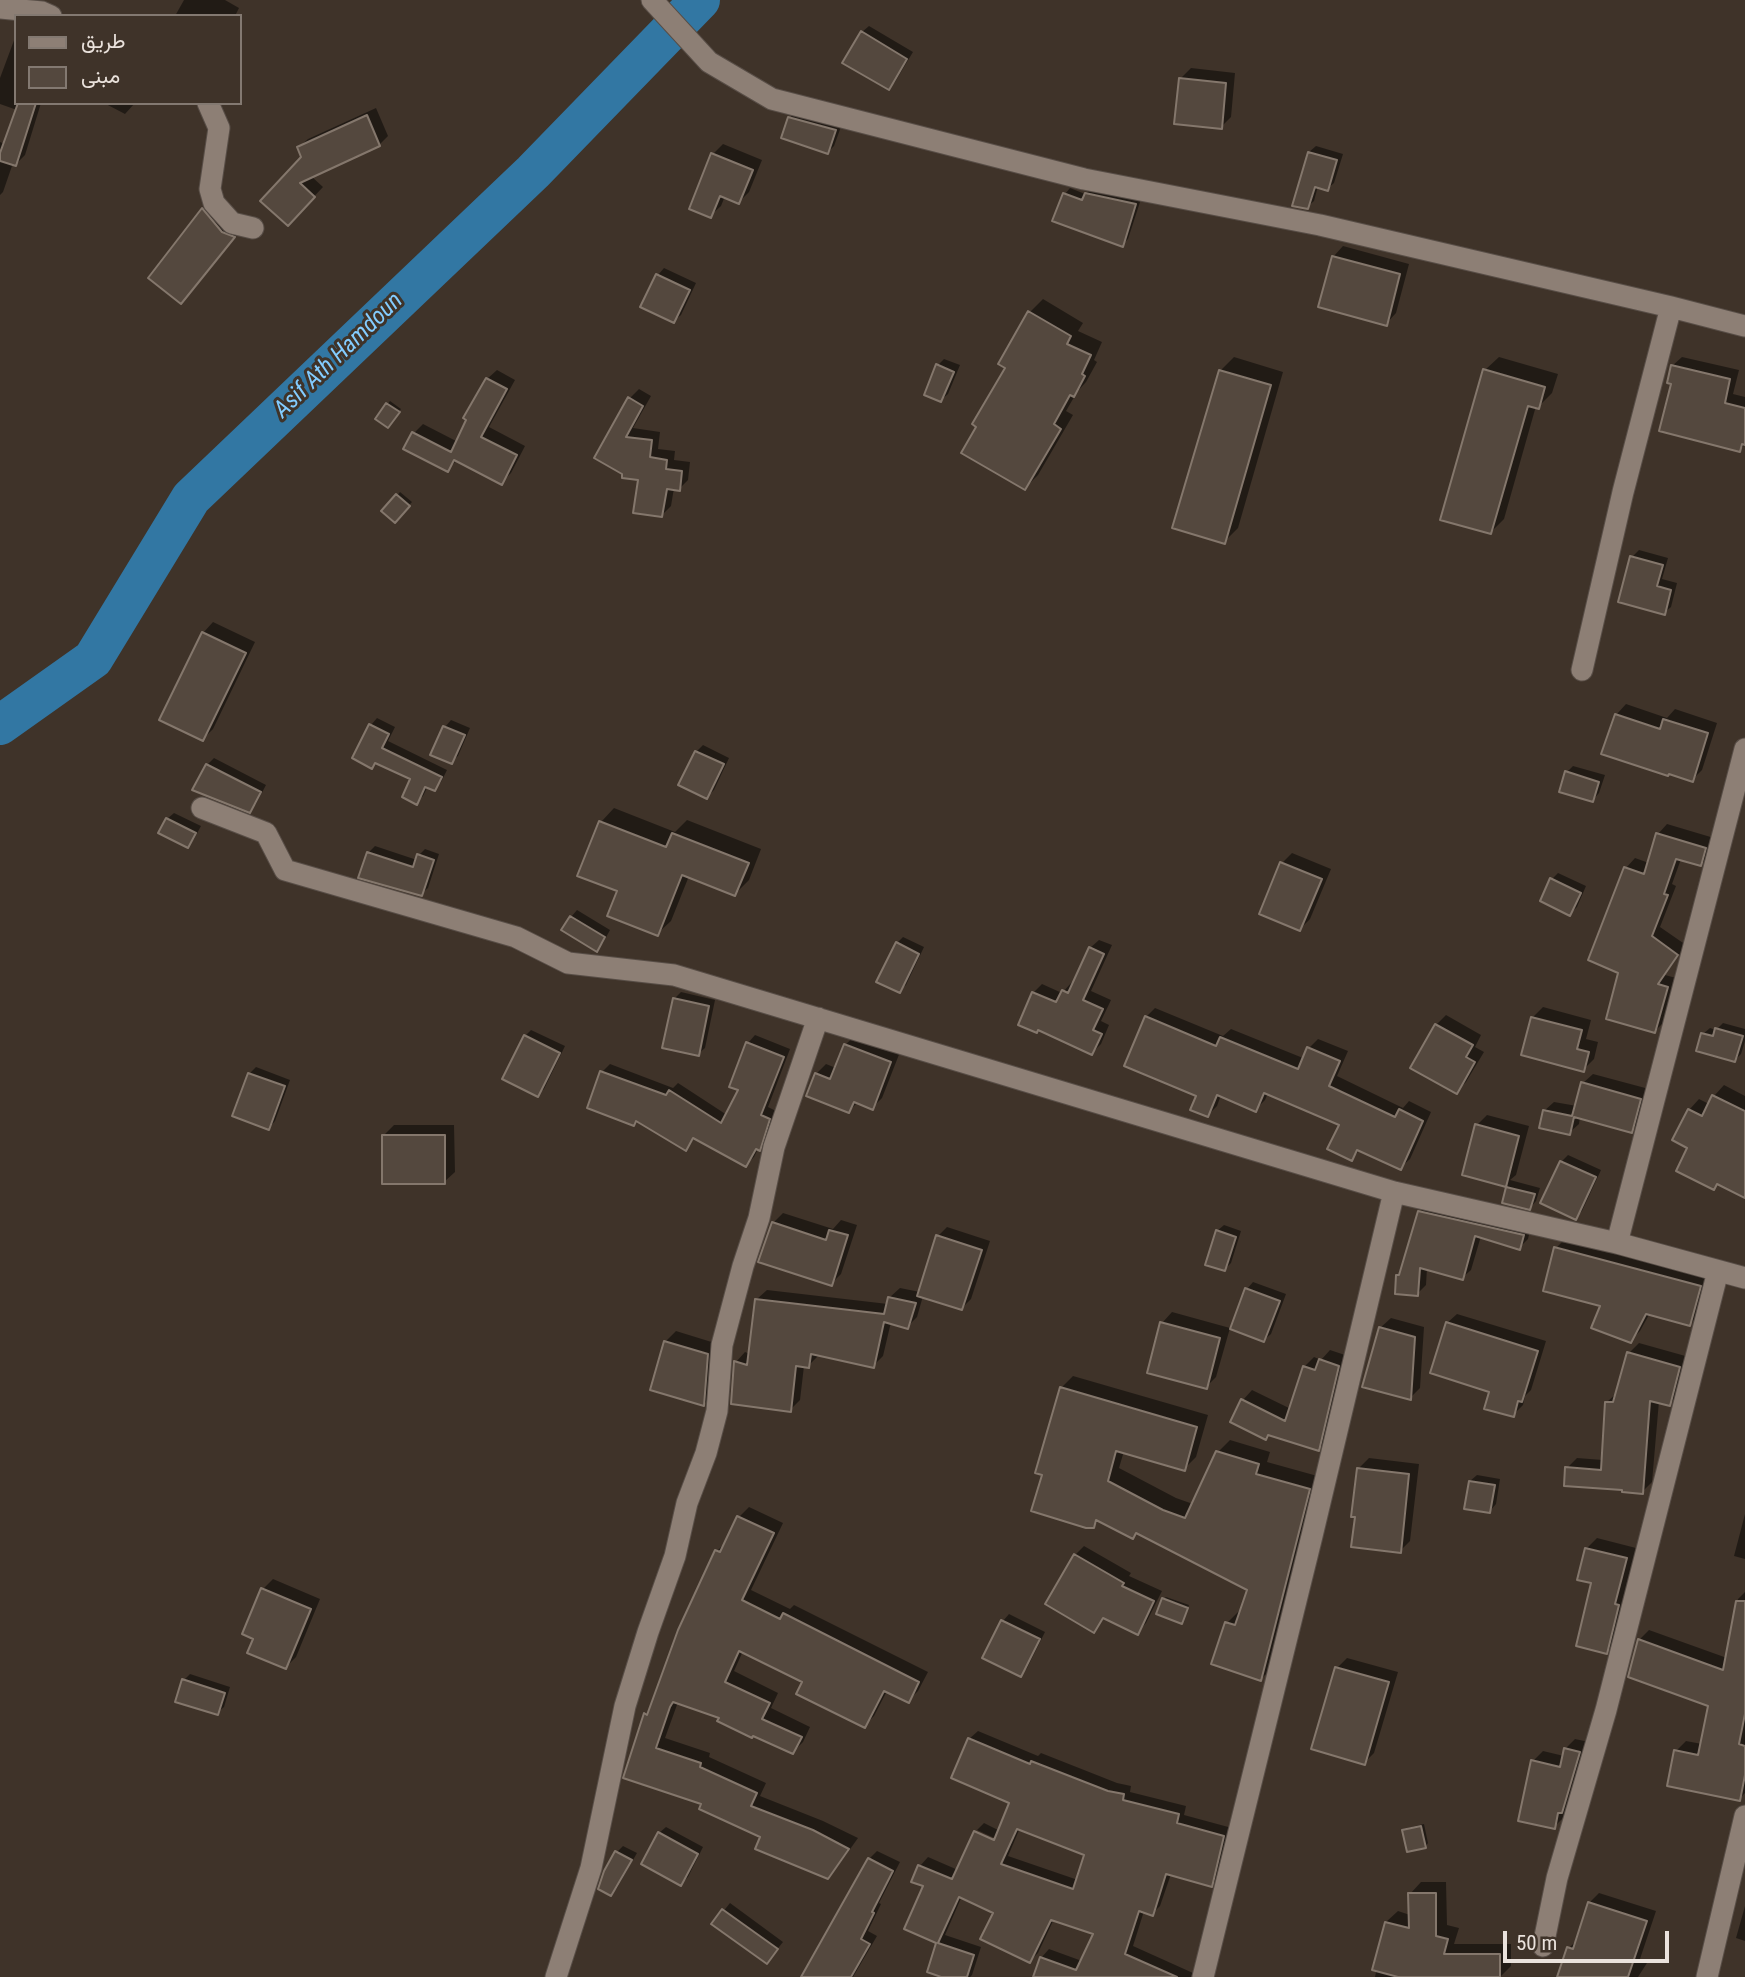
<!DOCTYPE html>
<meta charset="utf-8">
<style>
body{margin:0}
#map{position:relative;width:1745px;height:1977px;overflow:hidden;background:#3f3329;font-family:"Roboto Condensed",Vazirmatn,sans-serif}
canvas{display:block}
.legend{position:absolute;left:14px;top:14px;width:228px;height:91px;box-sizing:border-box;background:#3f3329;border:2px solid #837971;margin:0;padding:9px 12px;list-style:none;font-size:21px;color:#eae2dc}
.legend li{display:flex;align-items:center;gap:14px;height:35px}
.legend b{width:35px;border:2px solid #837971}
.scale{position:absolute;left:1503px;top:1931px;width:166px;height:32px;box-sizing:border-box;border:4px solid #eae2dc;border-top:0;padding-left:9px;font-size:21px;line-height:24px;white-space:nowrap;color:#eae2dc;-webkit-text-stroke:5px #3f3329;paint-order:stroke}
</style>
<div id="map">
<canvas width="1745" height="1977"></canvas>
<ul class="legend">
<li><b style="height:9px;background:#8d7f75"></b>طريق</li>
<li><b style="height:19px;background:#54483e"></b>مبنى</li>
</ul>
<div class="scale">50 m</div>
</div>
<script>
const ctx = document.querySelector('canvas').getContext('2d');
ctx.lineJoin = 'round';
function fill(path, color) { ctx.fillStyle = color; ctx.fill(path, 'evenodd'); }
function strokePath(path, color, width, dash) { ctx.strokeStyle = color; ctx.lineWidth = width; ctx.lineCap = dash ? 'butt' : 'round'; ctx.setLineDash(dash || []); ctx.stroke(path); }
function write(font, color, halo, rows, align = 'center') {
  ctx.font = font + ' "Roboto Condensed",sans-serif'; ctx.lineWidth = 6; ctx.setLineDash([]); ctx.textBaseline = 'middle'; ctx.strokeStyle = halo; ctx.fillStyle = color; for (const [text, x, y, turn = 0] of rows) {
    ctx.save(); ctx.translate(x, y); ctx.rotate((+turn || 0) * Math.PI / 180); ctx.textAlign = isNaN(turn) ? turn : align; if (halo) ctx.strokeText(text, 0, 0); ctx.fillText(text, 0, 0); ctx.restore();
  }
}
fill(new Path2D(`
 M 184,0 L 225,0 L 239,8 L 235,16 L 175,16 Z
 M 869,26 L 913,52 L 895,82 L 888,88 L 862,32 Z
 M 16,35 L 16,103 L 41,103 L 25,155 L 16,164 L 13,163 L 3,192 L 0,195 L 0,142 L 5,144 L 17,110 L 0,104 L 0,78 Z
 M 1191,68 L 1235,73 L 1231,117 L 1221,127 L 1181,78 Z
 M 104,103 L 135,103 L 125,114 Z
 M 376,108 L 388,136 L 379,145 L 311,176 L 323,187 L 288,224 L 304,158 L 299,147 L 308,139 Z
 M 796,111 L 842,124 L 834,146 L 828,152 L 790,118 Z
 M 723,144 L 762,160 L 749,192 L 739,202 L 725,196 L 721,206 L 710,216 L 713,154 Z
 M 1316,146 L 1343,154 L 1334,183 L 1327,189 L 1318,186 L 1314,201 L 1307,207 L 1309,152 Z
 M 1070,188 L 1085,194 L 1092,188 L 1141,199 L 1128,239 L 1122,245 L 1065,194 Z
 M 213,200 L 243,227 L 181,302 L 150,277 L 204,210 Z
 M 1343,246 L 1409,264 L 1396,313 L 1386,324 L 1333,257 Z
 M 664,268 L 696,283 L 681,315 L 674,321 L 643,306 L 658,275 Z
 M 1043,299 L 1083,323 L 1078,331 L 1102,342 L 1094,360 L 1097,362 L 1086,382 L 1077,392 L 1066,411 L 1073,415 L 1038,475 L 1025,488 L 978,426 L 1007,367 L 1030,312 Z
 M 1234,357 L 1283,372 L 1238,528 L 1224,542 L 1220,371 Z
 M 1499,357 L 1558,374 L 1552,393 L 1538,407 L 1536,406 L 1504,519 L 1490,533 L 1485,370 Z
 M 1682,357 L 1739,370 L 1733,394 L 1745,397 L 1745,445 L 1739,450 L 1673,382 L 1672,366 Z
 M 944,359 L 960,365 L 948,394 L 941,400 L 938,365 Z
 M 497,370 L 515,380 L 489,427 L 525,446 L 511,473 L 501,483 L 457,460 L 447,470 L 414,433 L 423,424 L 458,442 L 469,420 L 465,418 L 487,379 Z
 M 639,389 L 651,396 L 633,428 L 660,432 L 658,449 L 675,451 L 674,460 L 690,462 L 688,480 L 679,489 L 674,488 L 671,506 L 662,515 L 640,479 L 624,473 L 596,457 L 630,398 Z
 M 390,401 L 401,409 L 391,423 L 377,418 Z
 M 400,492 L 412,502 L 395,521 L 384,511 Z
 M 1639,550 L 1668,558 L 1662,579 L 1677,583 L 1671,607 L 1664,613 L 1632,557 Z
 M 213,622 L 255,642 L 213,729 L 203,739 L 203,633 Z
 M 1626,704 L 1667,718 L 1675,709 L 1717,723 L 1702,770 L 1692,780 L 1616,715 Z
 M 377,718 L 395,727 L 388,741 L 447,770 L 441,782 L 435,789 L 428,786 L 423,796 L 416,802 L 412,779 L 376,762 L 372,767 L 354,758 L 371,725 Z
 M 451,720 L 470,728 L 458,756 L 451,762 L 445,727 Z
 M 703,745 L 729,758 L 714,790 L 707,797 L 681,784 L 696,752 Z
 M 214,758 L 266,785 L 256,804 L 249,810 L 207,765 Z
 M 1573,766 L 1605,775 L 1599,793 L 1593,800 L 1567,772 Z
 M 614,808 L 675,832 L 687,820 L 761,849 L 749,880 L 735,894 L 689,876 L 671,921 L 657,934 L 620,890 L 601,822 Z
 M 174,813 L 201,826 L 194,839 L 188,846 L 167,819 Z
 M 1667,824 L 1714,838 L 1710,855 L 1700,865 L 1681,859 L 1672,884 L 1676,886 L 1660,927 L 1686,945 L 1665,975 L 1676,978 L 1664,1022 L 1655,1031 L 1621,972 L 1590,959 L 1626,868 L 1635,858 L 1649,863 L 1658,834 Z
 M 375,846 L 417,860 L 419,855 L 425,849 L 439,854 L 428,888 L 421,894 L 368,853 Z
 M 1292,853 L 1331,869 L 1310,919 L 1300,929 L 1282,863 Z
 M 1558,873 L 1586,886 L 1577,907 L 1570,914 L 1552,879 Z
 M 577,910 L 610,930 L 603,943 L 596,949 L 563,930 L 571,917 Z
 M 903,937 L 924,947 L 906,985 L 899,991 L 897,943 Z
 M 1099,940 L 1112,945 L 1091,991 L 1111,1000 L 1101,1021 L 1109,1025 L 1101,1044 L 1092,1053 L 1039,1028 L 1033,993 L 1042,984 L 1062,993 L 1072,982 L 1074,983 L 1090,948 Z
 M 681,992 L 715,1000 L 705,1048 L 698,1054 L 674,999 Z
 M 1543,1007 L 1591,1020 L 1586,1039 L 1598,1042 L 1594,1059 L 1583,1070 L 1532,1018 Z
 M 1155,1008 L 1223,1036 L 1231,1029 L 1303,1058 L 1309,1048 L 1318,1039 L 1348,1051 L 1337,1076 L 1403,1108 L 1409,1101 L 1431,1112 L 1410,1159 L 1400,1168 L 1361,1149 L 1351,1159 L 1342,1124 L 1268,1093 L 1265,1100 L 1256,1109 L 1221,1095 L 1217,1106 L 1208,1115 L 1198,1095 L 1146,1017 Z
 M 1446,1015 L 1481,1035 L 1475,1047 L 1484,1052 L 1466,1082 L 1456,1092 L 1436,1025 Z
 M 1723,1023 L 1745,1029 L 1745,1041 L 1741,1054 L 1735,1060 L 1703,1034 L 1710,1028 L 1716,1030 Z
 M 531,1030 L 565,1046 L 544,1089 L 537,1095 L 525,1036 Z
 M 755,1035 L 790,1049 L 768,1107 L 776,1111 L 767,1142 L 758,1149 L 754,1157 L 746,1165 L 695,1138 L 685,1148 L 637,1120 L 634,1123 L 602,1072 L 610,1064 L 673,1088 L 678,1083 L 727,1115 L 741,1090 L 748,1043 Z
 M 856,1035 L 900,1052 L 882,1098 L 872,1108 L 858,1102 L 849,1111 L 816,1074 L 826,1064 L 836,1068 L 845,1045 Z
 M 256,1067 L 290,1080 L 275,1121 L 269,1128 L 249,1074 Z
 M 1593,1074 L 1649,1089 L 1641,1121 L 1631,1131 L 1580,1117 L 1579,1124 L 1569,1133 L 1544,1111 L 1554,1102 L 1577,1106 L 1583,1083 Z
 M 1724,1085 L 1745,1096 L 1745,1196 L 1689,1110 L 1699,1099 L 1709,1104 L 1714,1096 Z
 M 1487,1115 L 1529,1126 L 1516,1175 L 1510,1180 L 1540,1188 L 1536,1201 L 1530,1208 L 1504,1202 L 1508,1186 L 1464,1174 L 1477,1125 Z
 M 394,1125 L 454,1125 L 455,1172 L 444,1182 L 383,1136 Z
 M 1568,1155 L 1601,1170 L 1582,1211 L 1576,1217 L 1561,1162 Z
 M 1429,1203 L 1531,1226 L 1528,1239 L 1519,1248 L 1481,1236 L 1471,1270 L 1462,1278 L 1427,1268 L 1426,1285 L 1417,1294 L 1398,1276 L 1403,1271 L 1420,1212 Z
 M 783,1213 L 833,1229 L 841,1220 L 857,1225 L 841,1274 L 831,1284 L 773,1223 Z
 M 1224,1225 L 1241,1231 L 1231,1263 L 1225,1269 L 1217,1231 Z
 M 947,1227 L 990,1241 L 971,1299 L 962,1308 L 923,1296 L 917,1317 L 907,1327 L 891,1322 L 883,1356 L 873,1366 L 819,1354 L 818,1356 L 808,1366 L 804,1366 L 800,1400 L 790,1410 L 736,1362 L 745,1352 L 750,1354 L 757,1299 L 767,1290 L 888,1304 L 890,1297 L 900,1288 L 920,1292 L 938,1236 Z
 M 1566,1238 L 1709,1276 L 1700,1314 L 1690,1324 L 1650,1313 L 1640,1331 L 1630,1341 L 1556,1248 Z
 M 1253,1282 L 1286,1294 L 1271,1334 L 1264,1340 L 1232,1328 L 1247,1289 Z
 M 1172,1312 L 1230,1328 L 1216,1377 L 1206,1387 L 1162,1323 Z
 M 1457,1314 L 1546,1341 L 1531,1390 L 1525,1396 L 1523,1405 L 1513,1415 L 1491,1390 L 1447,1323 Z
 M 1391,1318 L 1424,1327 L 1420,1388 L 1410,1398 L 1380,1328 Z
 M 676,1331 L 718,1344 L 714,1394 L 704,1404 L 652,1388 L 666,1341 Z
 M 1639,1343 L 1689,1357 L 1680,1394 L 1669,1404 L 1659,1401 L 1652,1482 L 1642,1492 L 1567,1468 L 1577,1458 L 1603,1460 L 1607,1402 L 1618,1392 L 1629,1353 Z
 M 1330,1350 L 1348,1356 L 1328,1440 L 1318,1449 L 1270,1434 L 1266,1437 L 1243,1400 L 1252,1390 L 1291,1409 L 1304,1367 L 1314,1357 L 1321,1360 Z
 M 1073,1376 L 1208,1415 L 1196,1457 L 1184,1469 L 1124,1451 L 1119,1468 L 1176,1498 L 1193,1504 L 1218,1452 L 1230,1440 L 1270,1452 L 1267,1462 L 1321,1477 L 1273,1667 L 1261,1679 L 1227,1623 L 1239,1611 L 1241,1611 L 1249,1589 L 1138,1532 L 1132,1537 L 1099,1520 L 1093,1526 L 1045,1474 L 1061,1388 Z
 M 1369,1458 L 1419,1464 L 1410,1541 L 1400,1551 L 1359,1468 Z
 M 1477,1475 L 1500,1479 L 1496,1504 L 1490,1511 L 1470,1481 Z
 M 749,1507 L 783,1523 L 751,1590 L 790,1609 L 794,1605 L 928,1672 L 918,1691 L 908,1701 L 887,1691 L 874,1716 L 864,1726 L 805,1681 L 743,1651 L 734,1671 L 778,1693 L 771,1708 L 810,1727 L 803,1742 L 793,1752 L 721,1717 L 678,1702 L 665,1738 L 710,1753 L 709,1757 L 766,1783 L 760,1796 L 823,1821 L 858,1838 L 838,1866 L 828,1876 L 762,1836 L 704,1803 L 625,1777 L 646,1714 L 652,1708 L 717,1551 L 728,1540 L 739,1517 Z
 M 1745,1514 L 1745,1559 L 1734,1556 Z
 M 1597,1538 L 1636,1548 L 1625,1594 L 1628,1595 L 1617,1641 L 1606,1652 L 1586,1549 Z
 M 1084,1546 L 1131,1573 L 1129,1576 L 1162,1591 L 1146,1623 L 1137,1633 L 1105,1617 L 1094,1631 L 1075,1555 Z
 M 273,1579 L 320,1599 L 296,1657 L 286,1667 L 255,1638 L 263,1589 Z
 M 1745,1592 L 1745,1793 L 1739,1799 L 1676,1751 L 1686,1741 L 1702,1744 L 1710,1705 L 1639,1640 L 1649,1630 L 1727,1658 L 1738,1599 Z
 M 1166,1597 L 1189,1605 L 1182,1622 L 1163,1599 Z
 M 1009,1614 L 1045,1632 L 1027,1668 L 1020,1675 L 985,1657 L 1003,1621 Z
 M 1347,1658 L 1398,1672 L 1374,1753 L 1364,1763 L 1337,1668 Z
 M 190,1674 L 230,1687 L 224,1707 L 217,1713 L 184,1680 Z
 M 978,1731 L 1038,1756 L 1041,1753 L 1117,1783 L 1131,1786 L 1130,1792 L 1186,1806 L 1184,1815 L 1232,1828 L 1219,1877 L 1211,1885 L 1171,1874 L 1160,1906 L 1152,1914 L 1144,1911 L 1133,1946 L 1193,1973 L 1191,1977 L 1034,1977 L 1041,1958 L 1049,1949 L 1082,1961 L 1095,1933 L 1054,1919 L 1038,1953 L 1030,1961 L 995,1912 L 962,1896 L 945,1935 L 981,1947 L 972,1975 L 970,1977 L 946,1977 L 929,1971 L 938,1942 L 906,1928 L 925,1886 L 913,1881 L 920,1866 L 928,1857 L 958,1870 L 977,1831 L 977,1834 L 1002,1845 L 1003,1842 L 977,1830 L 984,1823 L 1000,1831 L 1011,1802 L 969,1739 ZM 1020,1828 L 1087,1854 L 1078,1880 L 1008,1856 Z
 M 1575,1739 L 1589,1742 L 1572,1801 L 1566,1807 L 1564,1817 L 1554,1827 L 1533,1761 L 1543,1751 L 1564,1756 L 1565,1749 Z
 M 1424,1824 L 1428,1843 L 1426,1846 L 1409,1850 L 1404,1831 L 1407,1828 Z
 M 666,1827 L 703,1847 L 688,1877 L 681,1884 L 659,1833 Z
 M 623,1846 L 637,1853 L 617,1888 L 611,1894 L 617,1852 Z
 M 877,1851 L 900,1862 L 879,1903 L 881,1904 L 868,1931 L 877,1936 L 853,1977 L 811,1977 L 869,1859 Z
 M 1421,1882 L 1446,1882 L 1447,1925 L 1459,1928 L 1454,1944 L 1511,1944 L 1511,1966 L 1500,1977 L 1375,1977 L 1386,1922 L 1398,1911 L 1410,1915 L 1410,1894 Z
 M 1599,1893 L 1656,1911 L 1640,1959 L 1647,1963 L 1638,1977 L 1565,1977 L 1569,1948 L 1578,1939 L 1589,1903 Z
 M 730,1903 L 783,1942 L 767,1962 L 714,1923 Z
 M 1745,1906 L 1745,1941 L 1736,1938 Z`), '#0007');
strokePath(new Path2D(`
 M 0,725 L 93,659 L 191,498 L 533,172 L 700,0`), '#3277a3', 40);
const building = new Path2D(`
 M 861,31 L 907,59 L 889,90 L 842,63 Z
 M 1179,78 L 1226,83 L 1222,129 L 1174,124 Z
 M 18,103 L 36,103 L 16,166 L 0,161 L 0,153 Z
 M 367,115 L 380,146 L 300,183 L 315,197 L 288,226 L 260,201 L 301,157 L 297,147 Z
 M 788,117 L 836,130 L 828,154 L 781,138 Z
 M 1308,152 L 1337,160 L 1328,191 L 1315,187 L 1308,209 L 1292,206 Z
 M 711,153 L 753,170 L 739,204 L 720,196 L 711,218 L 689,209 Z
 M 1063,193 L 1082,200 L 1085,193 L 1136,204 L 1123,247 L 1052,221 Z
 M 202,208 L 222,232 L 235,237 L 181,304 L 148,278 Z
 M 1332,256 L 1400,274 L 1387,326 L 1318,307 Z
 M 656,274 L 690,290 L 674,323 L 640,307 Z
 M 1028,311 L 1071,336 L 1067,344 L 1091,355 L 1082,374 L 1085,376 L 1074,397 L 1070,395 L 1054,424 L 1061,429 L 1025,490 L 961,453 L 976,427 L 972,424 L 1005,368 L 998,364 Z
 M 936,364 L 954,372 L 941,402 L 924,395 Z
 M 1671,365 L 1730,379 L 1725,403 L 1745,408 L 1745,445 L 1742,444 L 1740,452 L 1659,431 L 1671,384 L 1667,383 Z
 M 1483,369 L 1545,387 L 1539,409 L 1528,406 L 1491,534 L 1440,520 Z
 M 1219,370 L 1271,385 L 1225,544 L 1172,528 Z
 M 486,378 L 507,389 L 481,437 L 517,455 L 502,485 L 454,460 L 448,472 L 403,449 L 412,432 L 451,452 L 466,420 L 463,418 Z
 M 628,397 L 643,406 L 626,437 L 652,440 L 650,457 L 667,460 L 666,469 L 682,471 L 680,491 L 667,489 L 662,517 L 633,513 L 638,480 L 622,478 L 622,474 L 594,458 Z
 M 386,403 L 400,412 L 388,428 L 375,419 Z
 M 396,494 L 410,506 L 395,523 L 381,511 Z
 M 1630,556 L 1663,565 L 1657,586 L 1671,590 L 1665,615 L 1618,602 Z
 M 202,632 L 246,653 L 203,741 L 159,720 Z
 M 1615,714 L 1660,729 L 1663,719 L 1708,733 L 1693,782 L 1669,774 L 1668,776 L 1601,754 Z
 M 369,724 L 389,734 L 382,748 L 442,777 L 435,791 L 425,787 L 417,805 L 402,797 L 410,779 L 375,763 L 372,769 L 352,758 Z
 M 443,726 L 465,735 L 452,764 L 430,755 Z
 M 695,751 L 724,764 L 707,799 L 678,785 Z
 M 206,764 L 261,792 L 250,813 L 192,790 Z
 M 1565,771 L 1599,782 L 1593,802 L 1559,792 Z
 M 166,818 L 196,833 L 188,848 L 158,833 Z
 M 599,821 L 666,847 L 672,833 L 749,863 L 735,896 L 682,875 L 658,936 L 607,916 L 617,891 L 577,876 Z
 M 1656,833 L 1706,848 L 1701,866 L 1676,859 L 1664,894 L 1668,895 L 1652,936 L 1678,955 L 1658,984 L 1668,987 L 1655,1033 L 1606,1019 L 1618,973 L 1588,960 L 1624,867 L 1644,874 Z
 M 367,852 L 413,867 L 417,854 L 434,860 L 422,896 L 358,878 Z
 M 1280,862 L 1322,879 L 1300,931 L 1259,914 Z
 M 1550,878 L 1581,893 L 1570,916 L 1540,901 Z
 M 570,916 L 605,937 L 597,952 L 561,930 Z
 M 896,942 L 919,954 L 900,993 L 876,982 Z
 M 1089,947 L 1104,954 L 1083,1000 L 1103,1009 L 1093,1030 L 1102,1034 L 1092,1055 L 1038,1030 L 1037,1033 L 1018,1025 L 1032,992 L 1056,1002 L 1062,990 L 1068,993 Z
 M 673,998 L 709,1006 L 699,1056 L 662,1048 Z
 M 1145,1016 L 1216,1046 L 1220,1037 L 1298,1069 L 1307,1047 L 1340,1061 L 1329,1086 L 1395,1117 L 1399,1109 L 1423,1121 L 1401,1170 L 1357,1150 L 1352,1161 L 1327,1149 L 1339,1125 L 1264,1093 L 1256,1112 L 1217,1095 L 1208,1117 L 1190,1110 L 1196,1096 L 1124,1066 Z
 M 1531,1017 L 1582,1030 L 1577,1049 L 1589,1052 L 1584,1072 L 1521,1055 Z
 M 1435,1024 L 1473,1045 L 1466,1057 L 1475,1062 L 1457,1094 L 1410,1068 Z
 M 1715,1028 L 1743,1036 L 1735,1062 L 1696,1051 L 1701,1033 L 1713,1036 Z
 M 524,1035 L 560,1053 L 538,1097 L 502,1079 Z
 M 746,1042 L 784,1057 L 761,1115 L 770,1119 L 760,1151 L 756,1149 L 746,1167 L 693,1138 L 686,1151 L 636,1121 L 634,1126 L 587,1108 L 600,1071 L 666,1095 L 669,1090 L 721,1123 L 738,1090 L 729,1087 Z
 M 844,1044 L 891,1062 L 873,1110 L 854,1102 L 849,1113 L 806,1096 L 815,1073 L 830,1079 Z
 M 248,1073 L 285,1086 L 269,1130 L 232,1116 Z
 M 1581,1082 L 1641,1099 L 1632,1133 L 1574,1117 L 1570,1135 L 1539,1128 L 1543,1110 L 1572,1116 Z
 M 1712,1095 L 1745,1111 L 1745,1198 L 1717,1184 L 1714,1190 L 1676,1171 L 1687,1148 L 1672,1140 L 1688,1109 L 1702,1116 Z
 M 1475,1124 L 1519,1136 L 1506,1187 L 1462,1175 Z
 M 382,1135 L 445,1135 L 445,1184 L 382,1184 Z
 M 1560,1161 L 1596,1177 L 1576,1220 L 1540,1203 Z
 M 1506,1187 L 1535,1194 L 1530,1210 L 1502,1203 Z
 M 1418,1211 L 1524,1235 L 1520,1250 L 1475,1236 L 1463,1280 L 1420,1268 L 1418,1296 L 1395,1294 L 1396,1275 L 1399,1275 Z
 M 772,1222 L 826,1240 L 829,1230 L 848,1235 L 832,1286 L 758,1262 Z
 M 1216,1230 L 1236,1237 L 1225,1271 L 1205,1265 Z
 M 936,1235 L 982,1250 L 962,1310 L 917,1296 Z
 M 1554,1247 L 1701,1286 L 1690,1326 L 1646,1314 L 1631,1343 L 1591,1328 L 1600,1306 L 1543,1291 Z
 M 1245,1288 L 1280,1301 L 1264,1342 L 1230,1329 Z
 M 888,1297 L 916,1303 L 908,1329 L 884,1322 L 874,1368 L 811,1354 L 809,1368 L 796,1366 L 791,1412 L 731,1404 L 734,1361 L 747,1365 L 755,1299 L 884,1314 Z
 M 1160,1322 L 1220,1338 L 1207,1389 L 1147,1373 Z
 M 1446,1322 L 1538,1351 L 1522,1402 L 1518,1401 L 1514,1417 L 1484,1409 L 1489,1392 L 1430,1373 Z
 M 1379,1327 L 1415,1337 L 1411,1400 L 1362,1387 Z
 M 664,1341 L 708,1354 L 704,1406 L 650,1390 Z
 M 1627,1352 L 1680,1367 L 1670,1406 L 1650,1401 L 1643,1494 L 1622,1492 L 1622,1490 L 1564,1486 L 1565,1467 L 1601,1470 L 1605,1402 L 1613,1402 Z
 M 1319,1359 L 1339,1366 L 1319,1451 L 1268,1435 L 1266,1440 L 1230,1422 L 1241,1399 L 1285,1421 L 1303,1366 L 1315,1370 Z
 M 1060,1387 L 1197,1427 L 1185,1471 L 1116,1451 L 1108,1481 L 1163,1510 L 1185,1518 L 1216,1451 L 1259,1464 L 1256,1474 L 1310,1489 L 1261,1681 L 1211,1664 L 1225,1622 L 1235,1625 L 1247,1590 L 1136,1533 L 1133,1539 L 1096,1520 L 1094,1528 L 1086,1528 L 1031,1511 L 1042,1475 L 1035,1473 Z
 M 1357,1468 L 1409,1474 L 1401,1553 L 1351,1547 L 1355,1517 L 1351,1517 Z
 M 1469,1481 L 1495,1485 L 1490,1513 L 1464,1509 Z
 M 737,1516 L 774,1533 L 742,1600 L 780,1619 L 783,1613 L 919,1682 L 909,1703 L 884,1691 L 865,1728 L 796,1694 L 802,1682 L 739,1651 L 725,1682 L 770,1703 L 762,1719 L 802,1737 L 793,1754 L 753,1736 L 752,1738 L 717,1721 L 719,1718 L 673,1702 L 670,1707 L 656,1748 L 701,1763 L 700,1767 L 757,1793 L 751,1806 L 813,1830 L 849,1849 L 828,1879 L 755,1849 L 760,1837 L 699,1809 L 701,1804 L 623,1778 L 644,1713 L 647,1715 L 678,1630 L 715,1550 L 720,1552 Z
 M 1585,1548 L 1627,1558 L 1615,1604 L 1619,1605 L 1607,1654 L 1576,1646 L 1591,1583 L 1577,1580 Z
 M 1074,1554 L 1124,1583 L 1122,1586 L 1154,1601 L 1138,1635 L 1103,1618 L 1094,1633 L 1045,1604 Z
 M 261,1588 L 311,1609 L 286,1669 L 247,1653 L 253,1639 L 242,1634 Z
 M 1162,1598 L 1188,1608 L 1182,1624 L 1156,1614 Z
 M 1736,1601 L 1745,1601 L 1745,1714 L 1739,1744 L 1745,1746 L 1745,1775 L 1740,1801 L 1667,1786 L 1674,1750 L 1698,1755 L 1708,1706 L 1628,1677 L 1638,1639 L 1723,1670 Z
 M 1001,1620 L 1040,1639 L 1021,1677 L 982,1658 Z
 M 1335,1667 L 1389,1682 L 1365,1765 L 1311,1749 Z
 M 182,1679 L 225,1693 L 218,1715 L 175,1702 Z
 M 968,1738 L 1030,1764 L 1031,1761 L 1108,1791 L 1124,1794 L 1123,1800 L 1179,1814 L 1177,1823 L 1224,1836 L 1212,1887 L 1166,1874 L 1153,1916 L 1139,1911 L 1125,1954 L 1177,1977 L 1033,1977 L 1040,1957 L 1076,1970 L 1093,1934 L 1051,1920 L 1030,1963 L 980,1939 L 993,1913 L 959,1897 L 938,1943 L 974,1955 L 967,1977 L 941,1977 L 927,1972 L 936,1943 L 904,1929 L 923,1886 L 911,1882 L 918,1865 L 952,1879 L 974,1831 L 994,1840 L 1009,1803 L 951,1778 ZM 1017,1829 L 1084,1855 L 1073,1889 L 1001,1864 Z
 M 1564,1748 L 1580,1752 L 1562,1813 L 1558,1813 L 1555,1829 L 1518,1821 L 1531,1760 L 1560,1767 Z
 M 1421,1826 L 1426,1848 L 1407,1852 L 1402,1830 Z
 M 658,1832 L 698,1854 L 681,1886 L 641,1864 Z
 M 615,1851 L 632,1860 L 611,1896 L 598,1889 L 604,1871 Z
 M 868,1858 L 893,1871 L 872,1912 L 874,1913 L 861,1939 L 870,1944 L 851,1977 L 801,1977 Z
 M 1408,1893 L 1436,1893 L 1436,1936 L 1448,1939 L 1444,1954 L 1500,1954 L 1500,1977 L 1398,1977 L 1372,1970 L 1385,1922 L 1409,1928 Z
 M 1588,1902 L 1647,1921 L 1628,1977 L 1557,1977 L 1567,1947 L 1573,1949 Z
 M 722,1909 L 778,1949 L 767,1964 L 711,1924 Z`);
fill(building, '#54483e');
strokePath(building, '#84776c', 2);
const street = new Path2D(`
 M 652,0 L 709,62 L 772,99 L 1084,179 L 1320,225 L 1671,307 L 1745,326
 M 0,8 L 42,12 L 51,16
 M 208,103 L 219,128 L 210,189 L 214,203 L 232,223 L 253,228
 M 1582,670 L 1623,492 L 1671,307
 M 202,808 L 266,833 L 285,870 L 516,937 L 568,963 L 674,975 L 1394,1192 L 1617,1243 L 1745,1278
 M 1617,1243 L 1745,749
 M 1543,1946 L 1557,1878 L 1606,1710 L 1718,1271
 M 556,1977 L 591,1868 L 625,1706 L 648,1632 L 675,1556 L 687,1503 L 706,1453 L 717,1411 L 722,1345 L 743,1266 L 759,1218 L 774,1147 L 818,1018
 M 1203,1977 L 1312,1536 L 1394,1192
 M 1707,1977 L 1745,1816`);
strokePath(street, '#584e47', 23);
strokePath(street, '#8d7f75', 21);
write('italic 24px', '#83ccff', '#3f3329', [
 ["Asif Ath Hamdoun",339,356,-44]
]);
</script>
